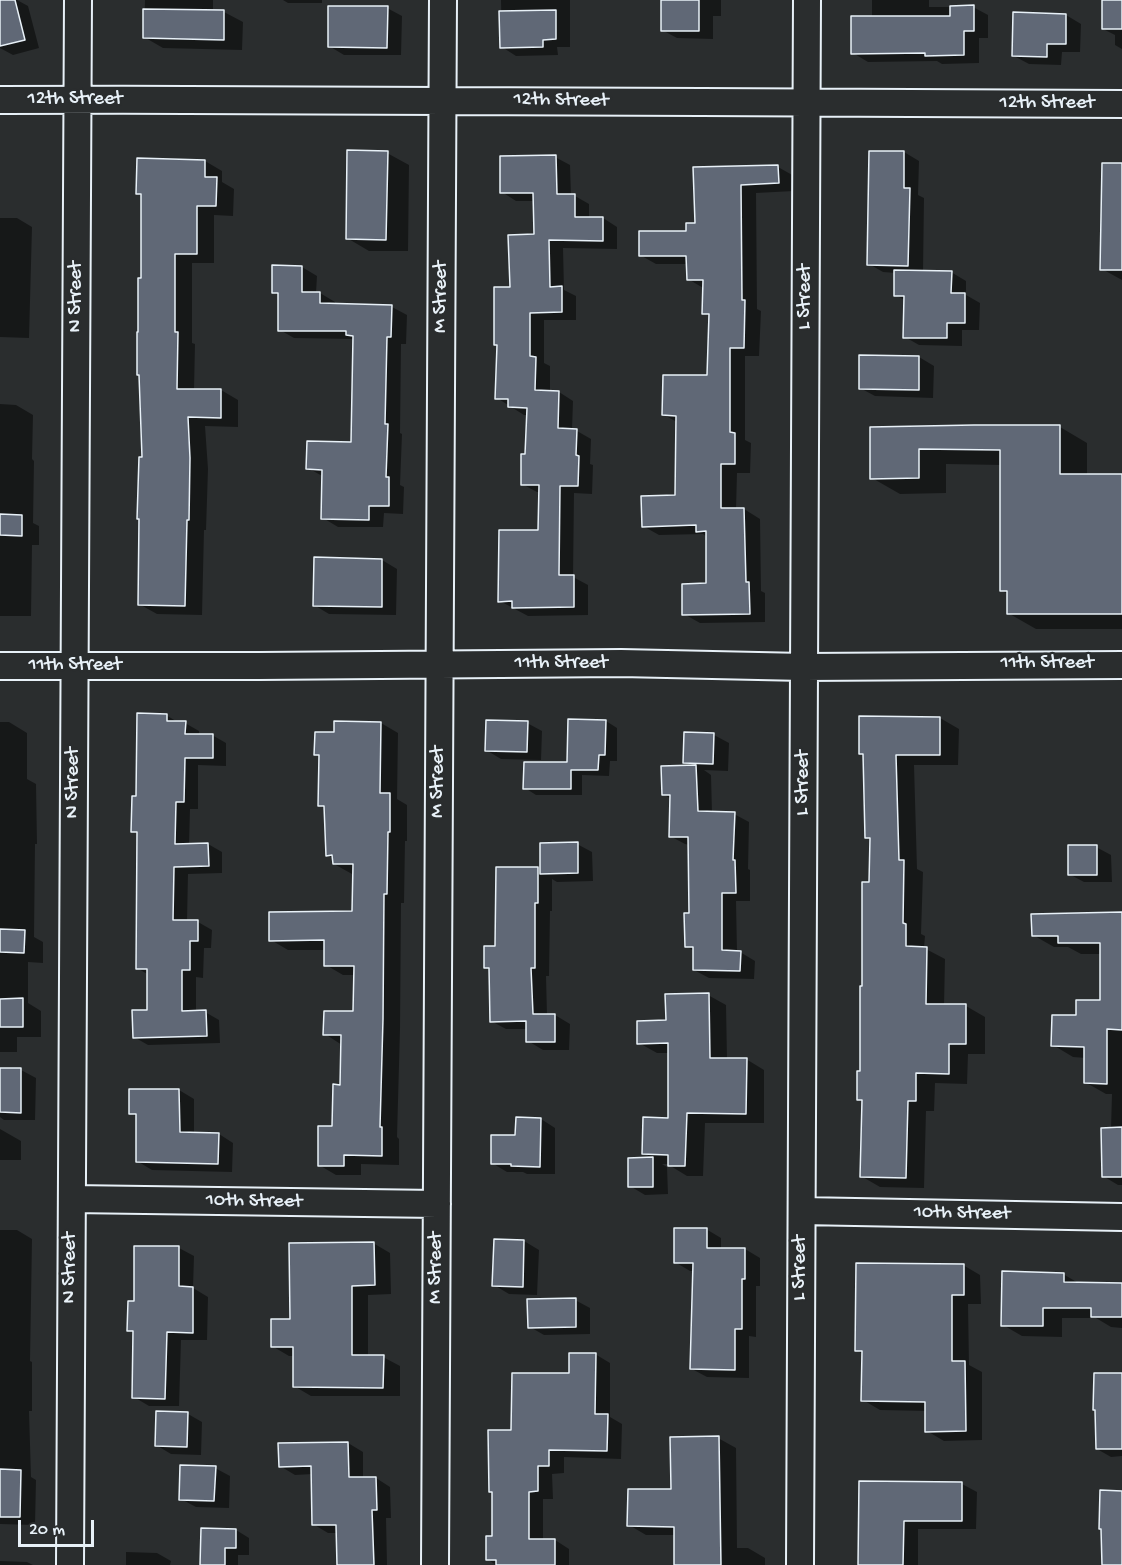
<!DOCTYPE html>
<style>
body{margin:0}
#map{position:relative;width:1122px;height:1565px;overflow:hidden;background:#2a2d2e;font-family:"Gochi Hand",sans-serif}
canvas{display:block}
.scale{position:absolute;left:18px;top:1520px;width:76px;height:27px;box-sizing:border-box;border:3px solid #e8f1f8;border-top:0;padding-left:8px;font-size:18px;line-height:21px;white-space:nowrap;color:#e8f1f8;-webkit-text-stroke:4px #2a2d2e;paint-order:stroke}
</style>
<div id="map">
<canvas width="1122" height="1565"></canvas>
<div class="scale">20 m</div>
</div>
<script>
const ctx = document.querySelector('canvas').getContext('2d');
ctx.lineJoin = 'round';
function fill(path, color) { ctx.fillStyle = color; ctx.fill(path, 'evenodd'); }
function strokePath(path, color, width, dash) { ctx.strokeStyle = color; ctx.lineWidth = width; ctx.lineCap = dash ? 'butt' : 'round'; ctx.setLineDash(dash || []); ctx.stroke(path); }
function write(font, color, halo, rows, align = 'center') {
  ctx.font = font + ' "Gochi Hand",sans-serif'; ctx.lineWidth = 4.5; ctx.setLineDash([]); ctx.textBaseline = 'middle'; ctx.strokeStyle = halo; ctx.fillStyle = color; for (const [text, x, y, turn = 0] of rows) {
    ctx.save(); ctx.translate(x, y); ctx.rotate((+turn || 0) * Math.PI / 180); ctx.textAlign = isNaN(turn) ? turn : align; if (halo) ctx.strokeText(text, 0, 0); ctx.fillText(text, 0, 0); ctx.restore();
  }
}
fill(new Path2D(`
 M 6,0 L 17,0 L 28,6 L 39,48 L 13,55 L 0,48 L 0,2 Z
 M 145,0 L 213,0 L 213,11 L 224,12 L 243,22 L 242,50 L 163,48 L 144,37 Z
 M 283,0 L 322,0 L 322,3 L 288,3 Z
 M 501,0 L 570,0 L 570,47 L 557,47 L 558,55 L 516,56 L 502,47 Z
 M 663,0 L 721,0 L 721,16 L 713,16 L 713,39 L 677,38 L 662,30 Z
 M 872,0 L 929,0 L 929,7 L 973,7 L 988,15 L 988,38 L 979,38 L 979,63 L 942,64 L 937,61 L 868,62 L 853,53 L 872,17 Z
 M 1115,0 L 1122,0 L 1122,49 L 1115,45 L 1115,35 L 1103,29 Z
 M 387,8 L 402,16 L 401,55 L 344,55 L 329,46 Z
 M 1066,15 L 1081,24 L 1080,52 L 1062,52 L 1061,65 L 1029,64 L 1014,56 Z
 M 871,152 L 904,152 L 919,161 L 918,195 L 924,198 L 923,272 L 951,272 L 966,281 L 966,295 L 980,303 L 979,330 L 962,330 L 962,346 L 919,345 L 905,337 L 905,300 L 895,295 L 896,273 L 883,272 L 869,264 Z
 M 387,153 L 409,165 L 408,251 L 369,251 L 347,238 Z
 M 555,157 L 570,165 L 571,196 L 575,196 L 589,204 L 589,218 L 603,218 L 617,227 L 617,249 L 563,248 L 564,290 L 576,296 L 576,320 L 544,320 L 544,363 L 550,366 L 550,392 L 559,392 L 573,401 L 572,430 L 577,431 L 591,439 L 590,464 L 593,465 L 592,494 L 574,493 L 573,577 L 588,585 L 588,615 L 528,616 L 500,601 L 539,531 L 540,492 L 537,492 L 522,484 L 527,456 L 529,415 L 524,415 L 497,398 L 511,289 L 536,236 L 535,201 L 516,201 L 502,192 Z
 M 205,161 L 222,171 L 222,182 L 234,189 L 233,216 L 214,215 L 214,263 L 192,263 L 192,343 L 195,344 L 194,390 L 221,390 L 238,400 L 238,427 L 205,426 L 208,469 L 206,530 L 204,530 L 202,615 L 157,614 L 139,604 L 144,458 L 143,197 L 137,193 Z
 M 1122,164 L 1122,280 L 1102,269 Z
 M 778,167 L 794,176 L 794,191 L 756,193 L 757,309 L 761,311 L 759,356 L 745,356 L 745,440 L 751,443 L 750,473 L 737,473 L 736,510 L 744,509 L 760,519 L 761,591 L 765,593 L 765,622 L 700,623 L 684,614 L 708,585 L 707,537 L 703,534 L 659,535 L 643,526 L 676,496 L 677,422 L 664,415 L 709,377 L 710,316 L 704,313 L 705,289 L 688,279 L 688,264 L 656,264 L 640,255 L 687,233 L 696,224 L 695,168 Z
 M 0,218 L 17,218 L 32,227 L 29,338 L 0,337 Z
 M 302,267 L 317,276 L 316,293 L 320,293 L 335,302 L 335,305 L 392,307 L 407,315 L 406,344 L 401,344 L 400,433 L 402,434 L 400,485 L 404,487 L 403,514 L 384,513 L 383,527 L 338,527 L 323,518 L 324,477 L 308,468 L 353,444 L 354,339 L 294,338 L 280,330 L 280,296 L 273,292 Z
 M 919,357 L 934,366 L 933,398 L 875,396 L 860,388 Z
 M 0,404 L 16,405 L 33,415 L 32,459 L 34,461 L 33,523 L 39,526 L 39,545 L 32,545 L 31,616 L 0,616 Z
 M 1060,427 L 1087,443 L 1087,476 L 1122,476 L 1122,629 L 1036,629 L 1008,613 L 1008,594 L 1002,591 L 1002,465 L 946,464 L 946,493 L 900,494 L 872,478 L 871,429 Z
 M 315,559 L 382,560 L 397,569 L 396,615 L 329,614 L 314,605 Z
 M 166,715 L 179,723 L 185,723 L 199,731 L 199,735 L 212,735 L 226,743 L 226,766 L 198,765 L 198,809 L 190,809 L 189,845 L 208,844 L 222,852 L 222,873 L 188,874 L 187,921 L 198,922 L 212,930 L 211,948 L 204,948 L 203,978 L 196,977 L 196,1012 L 205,1012 L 219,1020 L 220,1043 L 148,1045 L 134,1037 L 149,1011 L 149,975 L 137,968 L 138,834 L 133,831 L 137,797 Z
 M 940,718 L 959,729 L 958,765 L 914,765 L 917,869 L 923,872 L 921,934 L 925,936 L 924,948 L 945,959 L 944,1006 L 966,1006 L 985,1017 L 985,1054 L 968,1054 L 967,1084 L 935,1083 L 934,1111 L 926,1111 L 924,1188 L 880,1187 L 861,1176 L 863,1102 L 858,1099 L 861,1072 L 864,987 L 870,884 L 871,840 L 866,837 L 865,756 L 860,753 Z
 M 606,721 L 617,728 L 617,761 L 610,761 L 609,776 L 582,775 L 582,795 L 536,795 L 525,788 L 568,764 Z
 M 0,722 L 9,722 L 27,733 L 27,779 L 36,784 L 37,844 L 35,844 L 34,937 L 43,942 L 43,963 L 28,962 L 28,1003 L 41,1011 L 41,1037 L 17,1037 L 17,1052 L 0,1052 Z
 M 381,723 L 398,733 L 397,799 L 407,805 L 407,841 L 405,841 L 404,903 L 401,903 L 400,1029 L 397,1137 L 399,1139 L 399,1165 L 361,1164 L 361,1175 L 336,1175 L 319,1165 L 334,1128 L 342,1086 L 342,1045 L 325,1034 L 355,1013 L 356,975 L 343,975 L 326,965 L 326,950 L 288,950 L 271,940 L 354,913 L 355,873 L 352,874 L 334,864 L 334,858 L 327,855 L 326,809 L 319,805 L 320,757 L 316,754 L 336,734 Z
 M 527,723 L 542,731 L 541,760 L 501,759 L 486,750 Z
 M 685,734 L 714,735 L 729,743 L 728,771 L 704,770 L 711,775 L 712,813 L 734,814 L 749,822 L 748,869 L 750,870 L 750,901 L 736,901 L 737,952 L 740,952 L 755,961 L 754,979 L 709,978 L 694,970 L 694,951 L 686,946 L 690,914 L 690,845 L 685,844 L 670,836 L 671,799 L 663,794 L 692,766 L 685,762 Z
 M 577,844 L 592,852 L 593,881 L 557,882 L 552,879 L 552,911 L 550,911 L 549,976 L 546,976 L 547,1015 L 555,1015 L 570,1024 L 569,1050 L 543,1050 L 528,1041 L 528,1029 L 506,1029 L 491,1021 L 491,970 L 485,967 L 538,869 L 542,871 Z
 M 1096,847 L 1111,855 L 1112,882 L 1084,882 L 1069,874 Z
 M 1122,914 L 1122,1185 L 1118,1185 L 1103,1176 L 1111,1129 L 1112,1094 L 1106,1094 L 1085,1082 L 1086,1058 L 1073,1057 L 1053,1045 L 1078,1017 L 1101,1002 L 1102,954 L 1081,954 L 1068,947 L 1054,947 L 1033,935 Z
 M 708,995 L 726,1005 L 727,1059 L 746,1059 L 764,1070 L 764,1123 L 705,1123 L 703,1176 L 687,1176 L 669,1165 L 669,1164 L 662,1164 L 667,1167 L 668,1194 L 645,1195 L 630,1186 L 652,1158 L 644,1153 L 669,1120 L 669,1053 L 657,1053 L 639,1043 Z
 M 0,1070 L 21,1070 L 36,1078 L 35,1120 L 4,1120 L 0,1117 Z
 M 179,1090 L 194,1099 L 194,1134 L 219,1134 L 233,1143 L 232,1172 L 152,1170 L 137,1161 L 138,1117 L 130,1113 L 130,1091 Z
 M 541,1119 L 555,1128 L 555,1174 L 527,1174 L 523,1172 L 507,1172 L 492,1163 L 517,1137 Z
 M 0,1129 L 21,1141 L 21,1160 L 0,1160 Z
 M 706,1229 L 721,1238 L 721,1249 L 745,1249 L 760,1258 L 760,1286 L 756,1286 L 756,1337 L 749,1336 L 749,1378 L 707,1377 L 692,1369 L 694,1271 L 690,1271 L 675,1262 Z
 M 0,1230 L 17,1230 L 32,1239 L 30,1361 L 32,1362 L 32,1411 L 29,1411 L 31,1477 L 36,1480 L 35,1525 L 0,1524 Z
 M 524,1241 L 539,1250 L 537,1295 L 509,1294 L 494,1285 Z
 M 373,1243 L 390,1253 L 391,1294 L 368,1295 L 368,1356 L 383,1357 L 400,1366 L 400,1396 L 311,1396 L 294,1386 L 295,1356 L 289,1356 L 272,1346 L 292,1321 Z
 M 136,1247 L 179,1248 L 194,1256 L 193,1288 L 208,1297 L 207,1340 L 181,1340 L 179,1406 L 149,1406 L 134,1397 L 135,1334 L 129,1330 L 135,1303 Z
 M 963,1265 L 980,1275 L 981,1304 L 968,1304 L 969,1365 L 982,1372 L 982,1440 L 944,1441 L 927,1431 L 927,1411 L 880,1410 L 863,1400 L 863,1354 L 856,1350 Z
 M 1063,1274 L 1080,1284 L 1122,1284 L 1122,1328 L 1111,1327 L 1096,1318 L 1062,1318 L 1062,1337 L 1022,1336 L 1003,1325 Z
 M 575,1300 L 590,1308 L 590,1334 L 544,1335 L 530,1327 Z
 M 595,1354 L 610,1363 L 610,1417 L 622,1424 L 621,1459 L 564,1457 L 564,1473 L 552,1474 L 553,1499 L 543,1499 L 543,1540 L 555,1540 L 569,1549 L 569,1565 L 496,1565 L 487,1559 L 493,1537 L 513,1432 L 570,1375 Z
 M 1122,1375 L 1122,1456 L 1111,1457 L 1097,1449 Z
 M 188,1414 L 202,1422 L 201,1455 L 171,1454 L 156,1445 Z
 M 718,1438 L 736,1448 L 737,1548 L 748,1548 L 765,1558 L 765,1565 L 675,1565 L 675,1535 L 646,1535 L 629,1525 L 673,1491 Z
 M 348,1443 L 363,1452 L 363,1479 L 376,1478 L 390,1487 L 391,1518 L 386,1518 L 387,1565 L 338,1565 L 337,1533 L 328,1533 L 313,1524 L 313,1474 L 295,1475 L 280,1466 L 280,1444 Z
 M 215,1468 L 230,1476 L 229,1508 L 196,1507 L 181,1499 Z
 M 962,1484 L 977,1492 L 976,1529 L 918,1529 L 918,1565 L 860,1565 L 859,1526 Z
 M 236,1530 L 249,1538 L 249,1555 L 238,1555 L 238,1565 L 201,1565 Z
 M 126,1552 L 157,1553 L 171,1561 L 170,1565 L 126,1565 Z
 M 0,1561 L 27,1562 L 33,1565 L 0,1565 Z`), '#0007');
const building = new Path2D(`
 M 0,0 L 15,0 L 25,40 L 0,46 Z
 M 661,0 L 699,0 L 699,31 L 661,31 Z
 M 1102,0 L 1122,0 L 1122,29 L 1102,29 Z
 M 974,5 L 974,31 L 964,31 L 964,55 L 925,56 L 925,53 L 851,54 L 851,16 L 950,16 L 950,6 Z
 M 328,6 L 388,6 L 387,48 L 328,47 Z
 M 143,9 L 224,10 L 224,40 L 143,38 Z
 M 556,10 L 556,39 L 543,40 L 543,47 L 500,48 L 499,11 Z
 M 1013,12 L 1066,14 L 1066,44 L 1047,44 L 1047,57 L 1012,56 Z
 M 347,150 L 388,151 L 386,240 L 346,239 Z
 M 869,151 L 904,151 L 904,188 L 910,188 L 908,266 L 867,265 Z
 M 556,155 L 557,194 L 575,194 L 575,217 L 603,217 L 603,241 L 549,240 L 550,287 L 562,286 L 562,312 L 530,313 L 530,356 L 536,357 L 535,390 L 559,391 L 558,428 L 577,429 L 576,455 L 579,456 L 578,486 L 560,486 L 559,575 L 574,575 L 574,607 L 512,608 L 512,601 L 498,602 L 499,530 L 538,530 L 539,485 L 521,485 L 521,454 L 525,454 L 527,408 L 508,407 L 508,399 L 495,399 L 497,345 L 494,345 L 494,287 L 510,287 L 508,235 L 534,234 L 533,193 L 500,193 L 500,156 Z
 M 137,158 L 205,160 L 205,177 L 217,177 L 216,206 L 197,206 L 197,254 L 175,254 L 175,332 L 178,332 L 177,389 L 221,389 L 221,418 L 188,417 L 190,458 L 189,520 L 187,520 L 185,606 L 138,605 L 139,519 L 137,519 L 139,457 L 142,457 L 139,375 L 137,375 L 137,332 L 138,332 L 138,278 L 141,278 L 141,194 L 136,194 Z
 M 1102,163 L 1122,163 L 1122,270 L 1100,270 Z
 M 778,165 L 779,183 L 741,185 L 742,300 L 745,300 L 744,348 L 730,348 L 730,432 L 735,433 L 735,464 L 721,464 L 721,508 L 744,508 L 746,582 L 749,582 L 750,614 L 682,615 L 682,584 L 706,583 L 706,531 L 696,532 L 696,525 L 642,527 L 641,496 L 675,495 L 676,416 L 662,415 L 663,375 L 707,375 L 709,314 L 702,314 L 703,280 L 687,280 L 686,256 L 639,256 L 639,231 L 686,231 L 686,223 L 695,223 L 693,167 Z
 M 272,265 L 302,266 L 302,292 L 320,292 L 320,303 L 392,305 L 391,337 L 387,337 L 385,424 L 388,424 L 386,477 L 389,477 L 389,506 L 369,506 L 369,520 L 321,519 L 322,470 L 306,469 L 307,441 L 351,442 L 353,336 L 346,335 L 346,331 L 278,331 L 278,293 L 272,293 Z
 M 894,270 L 952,271 L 951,293 L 965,293 L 965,323 L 947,323 L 947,338 L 903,338 L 904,296 L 894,296 Z
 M 859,355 L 919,356 L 919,390 L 859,389 Z
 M 974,425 L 1060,425 L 1060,474 L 1122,474 L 1122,614 L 1007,614 L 1007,591 L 1000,591 L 1000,450 L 919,449 L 919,478 L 870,479 L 870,427 Z
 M 0,514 L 22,515 L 22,536 L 0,535 Z
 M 314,557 L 382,559 L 382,607 L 313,606 Z
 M 137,713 L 167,714 L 167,721 L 186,721 L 185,734 L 213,734 L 213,758 L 185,758 L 184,802 L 176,802 L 175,844 L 208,843 L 209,866 L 174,867 L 173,920 L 198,920 L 198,941 L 190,941 L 190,970 L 182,970 L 182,1011 L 206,1010 L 207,1036 L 133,1038 L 132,1010 L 147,1010 L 147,969 L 136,969 L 137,832 L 131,832 L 132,796 L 136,796 Z
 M 859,716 L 940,717 L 940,755 L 896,755 L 899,860 L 904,860 L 903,923 L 906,924 L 906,946 L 927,947 L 926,1004 L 966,1004 L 966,1044 L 949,1044 L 949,1074 L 916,1073 L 916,1101 L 908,1101 L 906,1178 L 860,1177 L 862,1100 L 857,1100 L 857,1071 L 860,1071 L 860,986 L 862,986 L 862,882 L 869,882 L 870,838 L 865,838 L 863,754 L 859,754 Z
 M 568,719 L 606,720 L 605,755 L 599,755 L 598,770 L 571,770 L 571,789 L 523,789 L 524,762 L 567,762 Z
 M 486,720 L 528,721 L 527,752 L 485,751 Z
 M 334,721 L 381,722 L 380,793 L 390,793 L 390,832 L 388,832 L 387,894 L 384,894 L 383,1019 L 380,1127 L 382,1127 L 382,1156 L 344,1155 L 344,1166 L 318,1166 L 318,1126 L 332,1126 L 333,1084 L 340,1085 L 341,1035 L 323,1035 L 324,1011 L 353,1011 L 354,966 L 324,966 L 324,940 L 269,941 L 269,912 L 352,911 L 353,864 L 333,864 L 332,855 L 326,856 L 324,806 L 318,806 L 319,755 L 314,755 L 315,732 L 334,732 Z
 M 684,732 L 714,733 L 713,764 L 683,763 Z
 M 696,765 L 698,811 L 735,812 L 733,860 L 735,860 L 736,893 L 722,893 L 722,950 L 741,951 L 740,971 L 693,970 L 693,947 L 685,947 L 684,913 L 689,913 L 688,837 L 669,837 L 670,795 L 662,795 L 661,766 Z
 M 578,842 L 578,873 L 540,874 L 540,843 Z
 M 1068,845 L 1097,845 L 1097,875 L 1068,875 Z
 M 496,867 L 538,867 L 538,903 L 535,903 L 535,968 L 531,968 L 533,1014 L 555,1014 L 555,1042 L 526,1042 L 526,1021 L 490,1022 L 489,968 L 484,968 L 484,946 L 495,946 Z
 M 1122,912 L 1122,1030 L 1107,1029 L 1107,1084 L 1084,1083 L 1084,1047 L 1051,1046 L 1052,1015 L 1076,1015 L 1076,1000 L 1100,1000 L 1100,943 L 1058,943 L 1058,936 L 1032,936 L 1031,914 Z
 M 0,929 L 25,930 L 24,953 L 0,952 Z
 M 709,993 L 710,1058 L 747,1058 L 746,1114 L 687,1113 L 685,1166 L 668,1166 L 668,1155 L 642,1154 L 643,1117 L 668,1118 L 668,1043 L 637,1044 L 637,1021 L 666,1020 L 665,994 Z
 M 23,998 L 23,1027 L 0,1027 L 0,999 Z
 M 0,1068 L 21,1068 L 21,1113 L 0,1112 Z
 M 129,1089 L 179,1089 L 180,1132 L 219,1133 L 218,1164 L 136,1162 L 136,1114 L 129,1114 Z
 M 516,1117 L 541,1118 L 540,1167 L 511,1166 L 511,1164 L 491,1164 L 491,1135 L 515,1135 Z
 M 1122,1127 L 1122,1177 L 1102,1177 L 1101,1128 Z
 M 653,1157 L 653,1187 L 628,1187 L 628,1158 Z
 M 674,1228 L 707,1228 L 707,1248 L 745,1248 L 745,1279 L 742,1279 L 742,1329 L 735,1329 L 735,1370 L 690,1369 L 693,1263 L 674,1263 Z
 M 494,1239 L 524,1240 L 523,1287 L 492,1286 Z
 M 374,1242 L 375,1285 L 352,1286 L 352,1355 L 384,1355 L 383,1388 L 293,1387 L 293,1347 L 271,1347 L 271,1319 L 290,1319 L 289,1243 Z
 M 134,1246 L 179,1246 L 179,1286 L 193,1287 L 193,1333 L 167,1332 L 165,1399 L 132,1398 L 133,1331 L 127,1331 L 128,1301 L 134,1301 Z
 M 856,1263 L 964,1264 L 964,1295 L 952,1295 L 952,1361 L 965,1361 L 966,1431 L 925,1432 L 925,1402 L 861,1401 L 862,1351 L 855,1351 Z
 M 1002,1271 L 1064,1273 L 1064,1282 L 1122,1283 L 1122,1317 L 1091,1317 L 1091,1308 L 1043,1308 L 1043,1326 L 1001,1326 Z
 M 576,1298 L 576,1327 L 528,1328 L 527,1299 Z
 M 569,1353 L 596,1353 L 595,1414 L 608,1414 L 607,1451 L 549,1450 L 549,1466 L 538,1466 L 538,1491 L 529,1492 L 529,1539 L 555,1539 L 555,1565 L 496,1565 L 496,1560 L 486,1560 L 486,1536 L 492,1536 L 492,1492 L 489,1492 L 488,1430 L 511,1430 L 512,1373 L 569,1373 Z
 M 1094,1373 L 1122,1373 L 1122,1449 L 1096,1449 L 1095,1410 L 1093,1410 Z
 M 156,1411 L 188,1412 L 187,1447 L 155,1446 Z
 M 719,1436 L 721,1565 L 674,1565 L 674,1527 L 627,1526 L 628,1489 L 671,1489 L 670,1437 Z
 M 348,1442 L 349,1477 L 376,1477 L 377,1510 L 372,1510 L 374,1565 L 337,1565 L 336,1525 L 312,1525 L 311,1466 L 279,1467 L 278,1443 Z
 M 180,1465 L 216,1466 L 214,1501 L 179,1500 Z
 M 0,1469 L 21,1470 L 20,1517 L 0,1517 Z
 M 859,1481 L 962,1482 L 962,1521 L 904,1521 L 903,1565 L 858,1565 Z
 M 1100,1490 L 1122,1491 L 1122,1565 L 1102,1565 L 1101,1529 L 1099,1529 Z
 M 201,1528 L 236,1529 L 236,1548 L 225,1548 L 225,1565 L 200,1565 Z`);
fill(building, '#606876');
strokePath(building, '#e8f1f8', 1.5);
const street = new Path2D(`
 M 0,100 C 374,99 748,103 1122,104
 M 0,666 L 259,666 L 621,663 L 804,667 L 1122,665
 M 72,1199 L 437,1204
 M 802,1211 L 1122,1217
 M 70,1565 L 78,0
 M 435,1565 L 443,0
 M 800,1565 L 807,0`);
strokePath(street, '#e8f1f8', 30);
strokePath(street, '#2a2d2e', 26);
write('20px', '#e8f1f8', '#2a2d2e', [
 ["12th Street",75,100],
 ["12th Street",561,101,1],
 ["12th Street",1047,104],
 ["N Street",77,297,-90],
 ["M Street",442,297,-90],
 ["L Street",806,297,-90],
 ["11th Street",561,664],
 ["11th Street",1047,664],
 ["11th Street",75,666],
 ["M Street",439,782,-90],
 ["N Street",74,783,-90],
 ["L Street",804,783,-90],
 ["10th Street",254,1202,1],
 ["10th Street",962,1214,1],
 ["N Street",71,1268,-90],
 ["M Street",437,1268,-90],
 ["L Street",801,1268,-90]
]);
</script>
